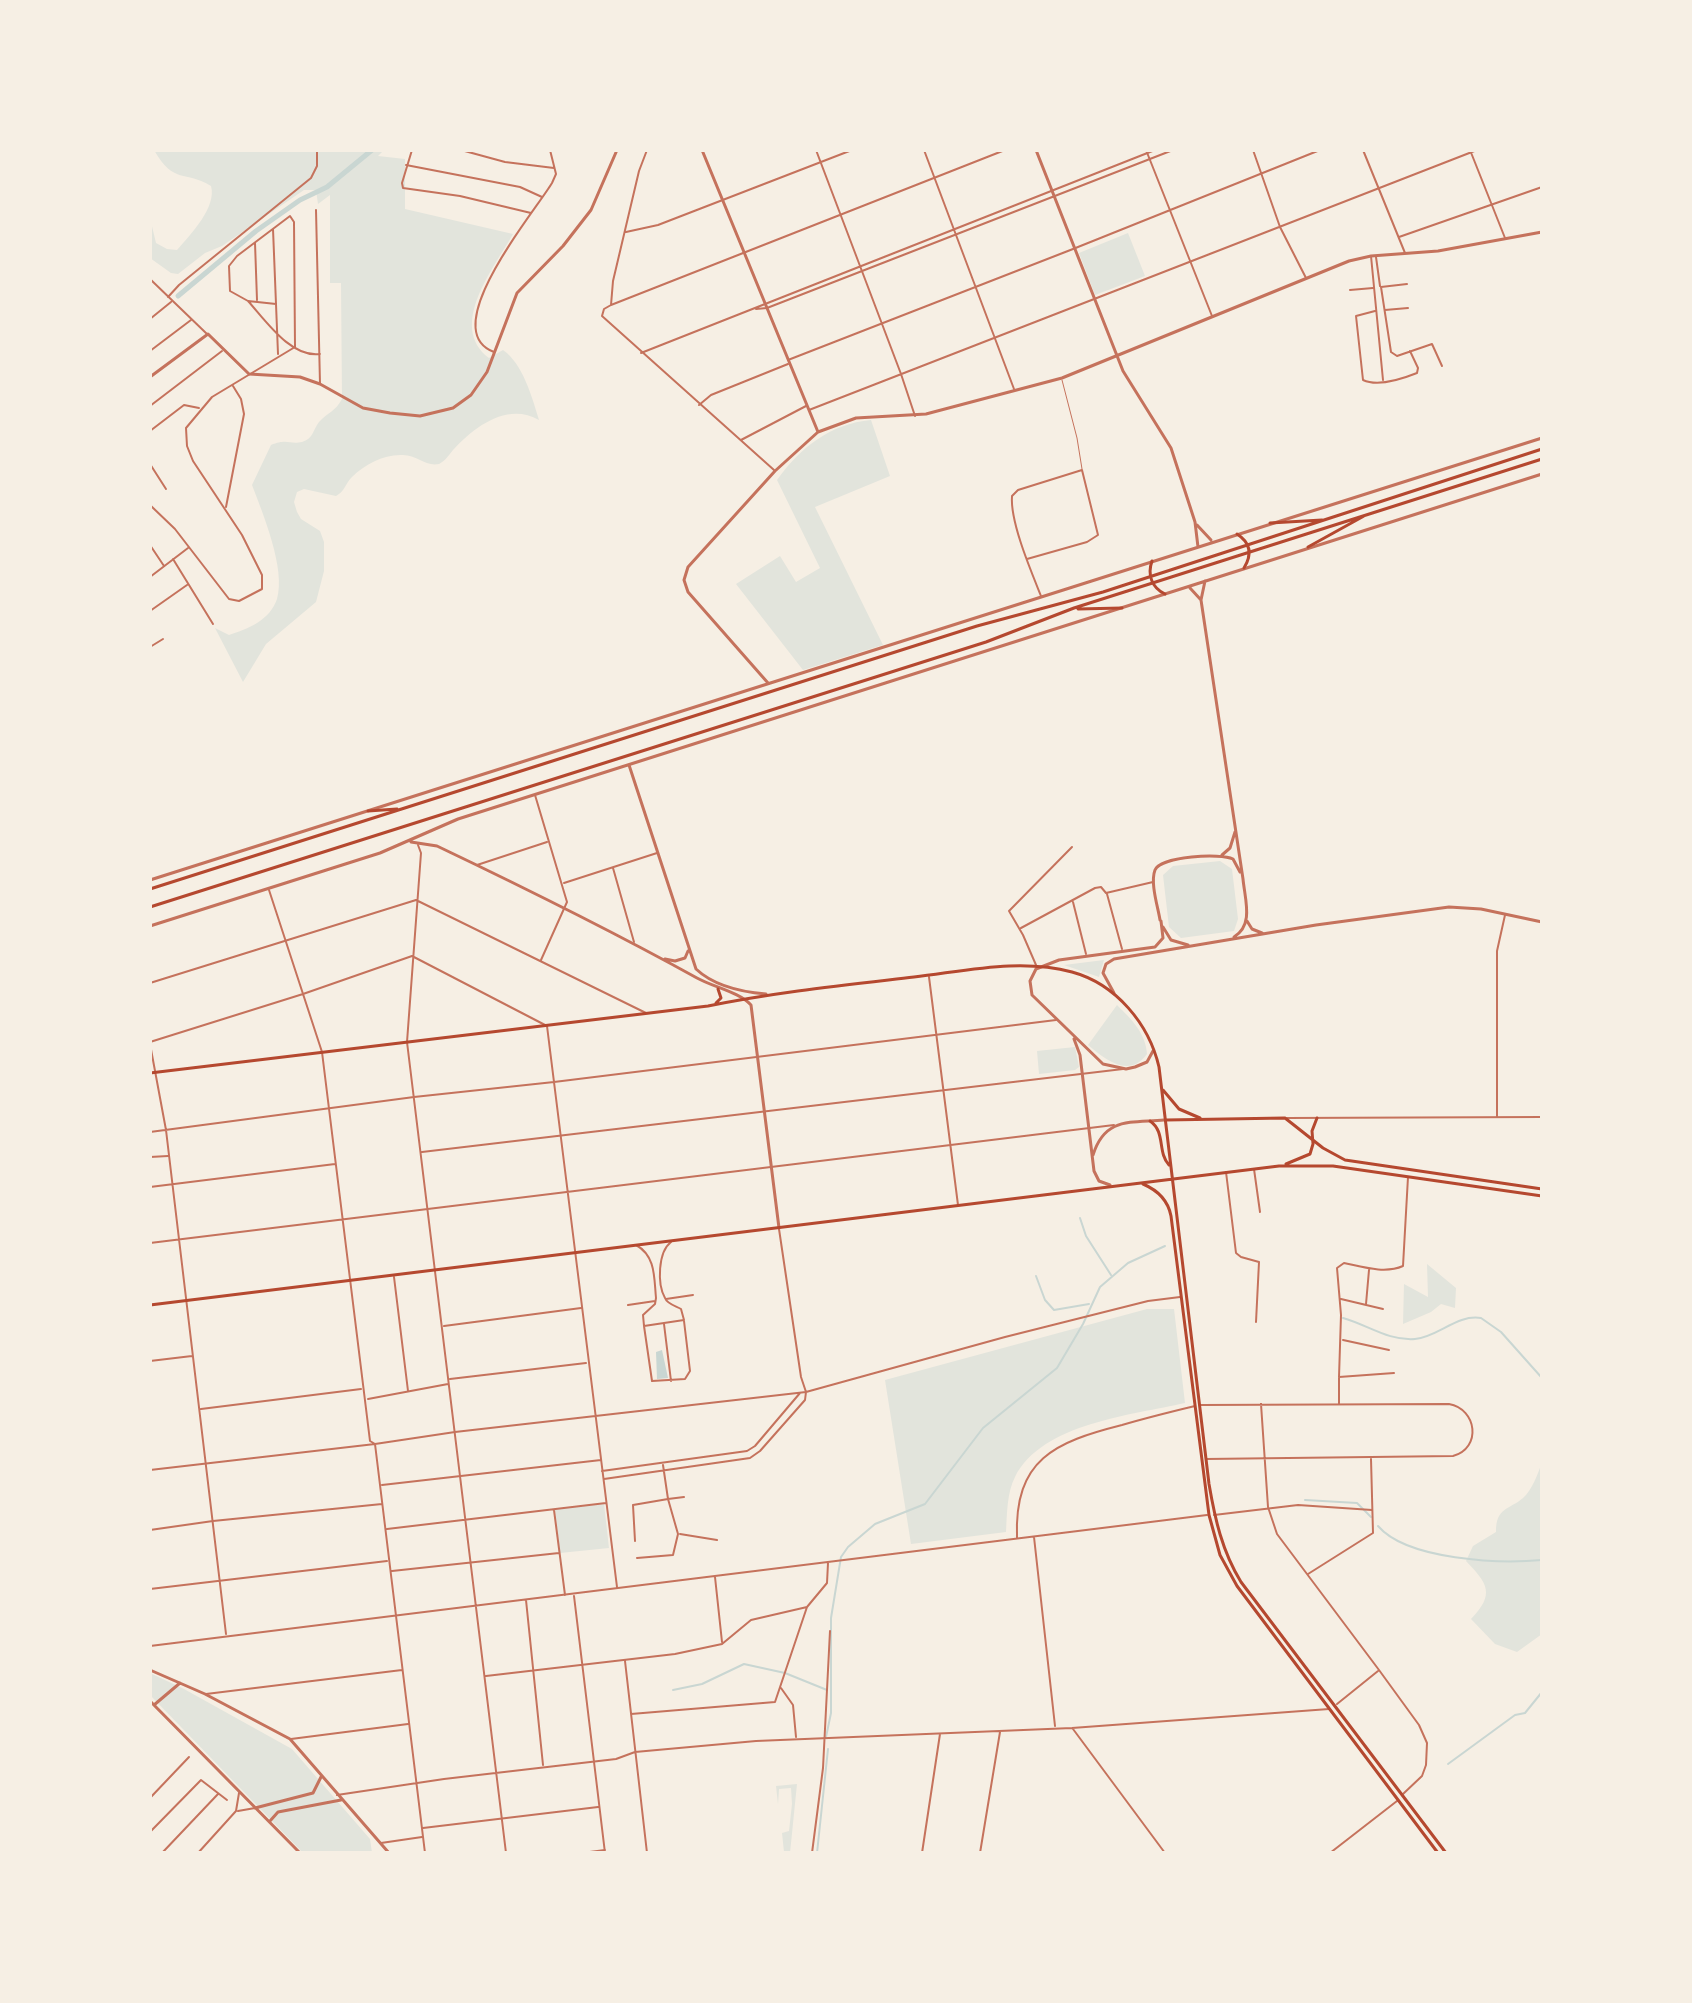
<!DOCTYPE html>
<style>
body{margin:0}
#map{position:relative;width:1692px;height:2003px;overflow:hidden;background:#f6efe4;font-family:Cabin,sans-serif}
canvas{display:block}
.frame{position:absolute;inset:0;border:152px solid #f6efe4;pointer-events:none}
</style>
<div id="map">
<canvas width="1692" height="2003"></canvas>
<div class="frame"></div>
</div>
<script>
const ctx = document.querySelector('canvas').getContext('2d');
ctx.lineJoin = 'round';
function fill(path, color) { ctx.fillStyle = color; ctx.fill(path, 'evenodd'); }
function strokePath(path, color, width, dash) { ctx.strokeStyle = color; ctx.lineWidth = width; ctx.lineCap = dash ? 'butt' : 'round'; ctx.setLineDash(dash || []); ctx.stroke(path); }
fill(new Path2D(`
 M 154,150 L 384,150 L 378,156 L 405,159 L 405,209 L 513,234 C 494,268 447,326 489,358 L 503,350 C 523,364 532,397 539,420 C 508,402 475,426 453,450 C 448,456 446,460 439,464 C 426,467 417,455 403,455 C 384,454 365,464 352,477 C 345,484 345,491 336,496 L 304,489 L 297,492 L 294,502 L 297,512 L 301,519 L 320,531 L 324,542 L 324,571 L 316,602 L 266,644 L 243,682 L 215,628 L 229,635 C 248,629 270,620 277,599 C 286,569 263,514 252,485 L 271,445 C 288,438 289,445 302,442 C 313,439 313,430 319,422 C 328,412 335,412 342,399 L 341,283 L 330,283 L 330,195 L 318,204 L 316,190 L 304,190 L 222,246 L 205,253 L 178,274 L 171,273 L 150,258 L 150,218 L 156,243 L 167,249 L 177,250 C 191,234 217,207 211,186 C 185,170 174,185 154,150 Z
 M 1128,233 L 1145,276 L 1095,295 L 1079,253 Z
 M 871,420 L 890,476 L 815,507 L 883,645 L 803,670 L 736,584 L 780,556 L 796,582 L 820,568 L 777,480 C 801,447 830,424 871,420 Z
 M 1220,861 L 1232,869 L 1238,919 L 1234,931 L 1181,938 L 1169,927 L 1163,875 L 1173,866 Z
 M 1104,960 L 1099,977 L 1064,965 Z
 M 1117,1005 C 1131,1019 1146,1033 1147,1054 C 1129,1079 1105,1059 1088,1045 Z
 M 1075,1047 L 1079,1067 L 1075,1070 L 1039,1074 L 1037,1051 Z
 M 1427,1264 L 1456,1288 L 1455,1308 L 1441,1304 L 1431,1312 L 1403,1324 L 1404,1284 L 1428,1297 Z
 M 1147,1309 L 1174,1309 L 1185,1403 C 1133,1415 1042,1423 1015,1477 C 1007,1492 1007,1514 1006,1532 L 911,1544 L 885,1380 Z
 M 1542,1462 L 1542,1634 L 1517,1652 L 1495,1644 L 1471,1619 C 1495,1594 1488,1584 1466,1561 L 1473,1546 L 1496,1532 C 1496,1507 1509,1510 1523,1498 C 1532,1490 1538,1474 1542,1462 Z
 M 604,1504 L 609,1548 L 560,1553 L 555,1509 Z
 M 150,1673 L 184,1689 L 292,1749 L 370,1839 L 372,1853 L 303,1853 L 150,1695 Z
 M 797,1784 L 790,1853 L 773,1853 L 784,1852 L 782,1833 L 789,1831 L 792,1804 L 791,1788 L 779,1789 L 778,1804 L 776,1786 Z`), '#e2e4dc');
fill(new Path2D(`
 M 662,1350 L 668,1378 L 657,1379 L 656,1352 Z`), '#c9d6d2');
strokePath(new Path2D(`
 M 1080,1218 L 1086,1236 L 1111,1275
 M 1036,1276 L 1045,1300 L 1054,1310 L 1089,1304
 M 1343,1318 C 1368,1325 1388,1341 1415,1339 C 1438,1337 1457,1314 1481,1318 L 1501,1332 L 1542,1378
 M 1305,1500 L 1357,1503 L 1371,1517
 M 1378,1526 C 1407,1560 1500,1564 1542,1560
 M 673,1690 L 702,1684 L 744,1664 L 785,1673 L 827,1690
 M 826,1737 L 831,1713 L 831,1618 L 841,1557 L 848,1547 L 875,1524 L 925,1504 L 983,1428 L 1057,1368 L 1083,1324 L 1100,1287 L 1128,1263 L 1165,1246
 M 1448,1764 L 1515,1715 L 1525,1713 L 1542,1692
 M 817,1853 L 828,1749`), '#c9d6d2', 2);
strokePath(new Path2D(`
 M 178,296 L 256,231 L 300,200 L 327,187 L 372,150`), '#c9d6d2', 5);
strokePath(new Path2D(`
 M 1062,380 L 1077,438 L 1082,469`), '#c5725c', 1);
strokePath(new Path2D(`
 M 412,150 L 402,183 L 403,188 L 460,196 L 531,213
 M 461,150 L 505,162 L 554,168
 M 647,150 L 639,171 L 613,281 L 611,305 L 604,309 L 602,316 L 774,470
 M 816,150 L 901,374 L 915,416
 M 924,150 L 1014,389
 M 1146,150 L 1212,316
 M 1253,150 L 1280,227 L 1306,278
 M 1363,150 L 1405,253
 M 1470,150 L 1505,238
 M 406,165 L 520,187 L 542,197
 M 316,210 L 320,384
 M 273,229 L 278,354
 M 626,232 L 658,225 L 852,150
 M 1399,237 L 1542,187
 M 255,243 L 257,300
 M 1371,256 L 1383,380
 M 1376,257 L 1380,286
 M 150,279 L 207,334
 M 1407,284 L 1381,287 L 1391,352 L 1397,356 L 1432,344 L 1442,366
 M 1350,290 L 1373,288
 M 168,297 L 179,285 L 311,178 L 317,166 L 317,150
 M 248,301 C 266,321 291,358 320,354
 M 611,305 L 1005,150
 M 756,309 L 767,308 L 1173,150
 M 1385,310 L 1408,308
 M 1375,311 L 1356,316 L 1363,380 C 1378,387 1402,379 1417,373 L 1418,368 L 1410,351
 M 150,319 L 171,302
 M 150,351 L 191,320
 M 494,352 C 435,330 534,213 552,183 L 556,174 L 550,150
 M 641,353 L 1155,150
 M 788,360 L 1073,249 L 1320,150
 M 699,405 L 711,395 L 788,364
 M 150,406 L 222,351
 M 809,410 L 1477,150
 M 150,431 L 184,405 L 199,408
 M 741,440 L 806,406
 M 150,464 L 166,489
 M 150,505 L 175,529 L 229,599 L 239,601 L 262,589 L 262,575 L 242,535 L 193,461 L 187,446 L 186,428 L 212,397 L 295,347 L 294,222 L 290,216 L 237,256 L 229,266 L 230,291 L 248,301 L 276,304
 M 226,507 L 244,414 L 241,399 L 233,386
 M 150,545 L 164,566
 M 173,559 L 213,624
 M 1027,559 L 1087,542 L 1098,535 L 1082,470 L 1018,490 L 1012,496 C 1010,522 1031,571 1041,596
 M 150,577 L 188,548
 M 150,611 L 187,585
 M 150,647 L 163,639
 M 535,795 L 567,902 L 541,960
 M 418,845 L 421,853 L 407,1042 L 506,1853
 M 477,865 L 547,842
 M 613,868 L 634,942
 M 564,883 L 657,853
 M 269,890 L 322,1052 L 370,1441 L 375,1444 L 425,1853
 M 1107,894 L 1122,949
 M 1073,902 L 1086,954
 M 1021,928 L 1095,888 L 1101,887 L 1106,893 L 1153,882
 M 1036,965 L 1023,935 L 1009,911 L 1072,847
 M 929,977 L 958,1205
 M 150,983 L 416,900 L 646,1013
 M 150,1042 L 303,994 L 412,956 L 547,1026 L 617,1587
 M 150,1044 L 166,1130 L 226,1634
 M 1497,1116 L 1497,951 L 1505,915
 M 1287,1118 L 1542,1117
 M 150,1132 L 414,1097 L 554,1082 L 1056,1020
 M 422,1152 L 1123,1069
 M 150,1157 L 168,1156
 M 1254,1169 L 1260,1212
 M 1226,1172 L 1236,1253 L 1241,1257 L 1259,1262 L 1256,1322
 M 150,1187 L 335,1164
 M 150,1243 L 1114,1125
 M 636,1245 C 656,1256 654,1278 656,1298 L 655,1304 L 643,1315 L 644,1326 L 684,1320 L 681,1309 C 676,1306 667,1304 665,1298 C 657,1284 658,1252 671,1242
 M 394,1277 L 408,1391
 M 666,1299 L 693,1295
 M 1341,1299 L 1383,1309
 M 1366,1304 L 1369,1270
 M 628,1305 L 655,1301
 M 664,1324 L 671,1381
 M 444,1326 L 581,1308
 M 644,1326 L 652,1381 L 685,1379 L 690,1371 L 684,1321
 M 1343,1340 L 1389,1350
 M 150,1361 L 192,1356
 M 1394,1373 L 1339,1377 L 1341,1315 L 1337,1268 L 1344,1263 C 1363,1267 1385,1274 1403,1266 L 1408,1177
 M 450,1379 L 586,1363
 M 368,1399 L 448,1384
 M 1339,1403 L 1339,1378
 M 1261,1404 L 1268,1507 L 1277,1534 L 1379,1670 L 1419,1725 L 1427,1743 L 1426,1765 L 1422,1776 L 1403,1794
 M 1201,1405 L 1449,1404 C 1477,1409 1482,1448 1453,1456 L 1206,1459
 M 201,1409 L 361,1389
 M 150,1470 L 375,1444 L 455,1432 L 806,1392 L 1005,1337 L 1148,1301 L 1180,1297
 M 602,1471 L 747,1451 L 755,1446 L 800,1393
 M 604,1479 L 750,1458 L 760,1451 L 805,1400 L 806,1392 L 801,1377 L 779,1229
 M 382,1485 L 601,1460
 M 554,1510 L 565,1595
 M 1214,1515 L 1298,1505 L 1372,1510
 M 387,1529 L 606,1503
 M 150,1530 L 213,1521 L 382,1504
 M 680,1534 L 717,1540
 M 1034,1537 L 1055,1726
 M 1017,1538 C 1014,1459 1055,1442 1122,1425 C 1146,1418 1170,1412 1195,1406
 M 635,1541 L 633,1505 L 668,1499 L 663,1465
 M 637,1558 L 673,1555 L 678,1534 L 668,1499 L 684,1497
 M 392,1571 L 559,1553
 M 1308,1574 L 1373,1533 L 1371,1459
 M 715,1577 L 722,1642
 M 150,1589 L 387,1561
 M 574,1596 L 605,1853
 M 526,1600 L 543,1765
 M 150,1646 L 1207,1515
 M 625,1661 L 647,1853
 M 486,1676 L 675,1654 L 722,1644 L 751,1620 L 807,1607
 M 781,1688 L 793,1705 L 796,1737
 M 206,1694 L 402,1670
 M 1337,1704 L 1378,1671
 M 631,1714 L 775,1702 L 807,1607 L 827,1583 L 828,1563
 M 1073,1729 L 1165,1853
 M 291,1739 L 408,1724
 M 337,1795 L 444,1779 L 616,1759 L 635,1752 L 756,1741 L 1072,1728 L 1329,1709
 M 150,1798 L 189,1757
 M 238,1811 L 255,1808
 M 423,1828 L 598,1807
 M 150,1832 L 201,1780 L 227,1800
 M 381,1843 L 422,1837
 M 162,1853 L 218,1794
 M 198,1853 L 236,1811 L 239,1793
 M 582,1853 L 605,1850
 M 812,1853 L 823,1768 L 830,1631
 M 922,1853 L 940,1734
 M 980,1853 L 1000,1732
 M 1330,1853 L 1397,1801`), '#c5725c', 2);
strokePath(new Path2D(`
 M 702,150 L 818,432
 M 1036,150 L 1123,371 L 1171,448 L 1195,522 L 1198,547
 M 150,377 L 208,334 L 249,374 L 300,377 L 320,384 L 363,408 L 390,413 L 420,416 L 453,408 L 471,395 L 487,372 L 517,293 L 563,246 L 591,210 L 617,150
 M 1197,525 L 1211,540
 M 1205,581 L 1201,600 L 1243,879
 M 1190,588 L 1201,600
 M 768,683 L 688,592 L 684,580 L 688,567 L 775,471 L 818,432 L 856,418 L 926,414 L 1062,378 L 1349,261 L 1371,256 L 1438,251 L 1542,232
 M 629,765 L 696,969 C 714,986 742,992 766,994
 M 411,842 L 437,846 C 525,888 612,931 697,978 C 713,987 739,992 751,1005 L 779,1228
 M 1222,855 L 1230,848 L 1235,832
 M 150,880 L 1542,438
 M 1160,920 C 1158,907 1150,883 1155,870 C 1161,856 1221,853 1233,859 L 1240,872
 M 1247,921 L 1252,929 L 1262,933
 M 150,926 L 380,853 L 458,819 L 1542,474
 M 1163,927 L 1171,940 L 1188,945
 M 1234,937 C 1254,925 1245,900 1243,879
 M 665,959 L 675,961 L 685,958 L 688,951
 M 1114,993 L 1103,973 L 1106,964 L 1114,959 L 1316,925 L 1449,907 L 1481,909 L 1542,922
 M 1074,1039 L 1080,1055 L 1094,1171 L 1099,1181 L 1110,1185
 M 1153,1051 L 1147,1062 L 1135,1067 L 1126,1069 L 1103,1064 L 1032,995 L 1030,981 L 1036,969 L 1059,960 L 1155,947 L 1163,938 L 1161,921
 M 1093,1155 C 1105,1117 1130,1123 1164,1120
 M 150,1670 L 205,1694 L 290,1739 L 389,1853
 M 150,1701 L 300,1853
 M 154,1705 L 180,1683
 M 255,1808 L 313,1793 L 321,1777
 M 270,1821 L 278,1812 L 341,1800`), '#c5725c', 3);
strokePath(new Path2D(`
 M 716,1003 L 721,998 L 718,989
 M 150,1073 L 708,1006 C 776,992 845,985 914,977 C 966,971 1020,958 1072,972 C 1116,984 1149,1024 1159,1067 L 1209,1484 C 1215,1519 1222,1551 1241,1582 L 1446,1853
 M 1163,1090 L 1179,1109 L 1200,1118
 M 1166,1120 L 1285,1118 L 1323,1148 L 1345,1160 L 1542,1189
 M 1150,1121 C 1166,1132 1157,1152 1169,1165
 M 1286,1164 L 1310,1154 L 1313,1144 L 1312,1131 L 1317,1118
 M 1143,1184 C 1157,1190 1168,1200 1171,1216 L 1209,1515 L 1220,1555 L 1237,1586 L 1438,1853
 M 150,1305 L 1279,1166 L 1333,1166 L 1542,1196`), '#b5482f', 3);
strokePath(new Path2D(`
 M 1270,523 L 1322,520
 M 1237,534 C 1251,543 1252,555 1244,568
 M 1308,547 L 1364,516
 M 1152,561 C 1147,575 1152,588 1165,594
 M 1078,609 L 1122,608
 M 368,811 L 397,809
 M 150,889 L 977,626 L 1103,592 L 1542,449
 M 150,907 L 986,642 L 1074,608 L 1542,459`), '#b5482f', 3);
</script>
